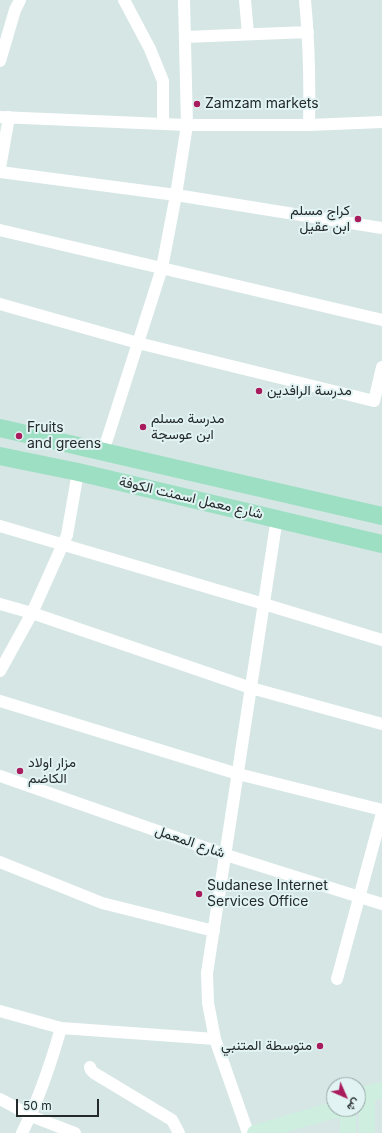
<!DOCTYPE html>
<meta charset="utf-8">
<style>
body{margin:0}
#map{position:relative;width:382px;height:1133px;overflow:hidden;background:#d5e6e5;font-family:Inter,Vazirmatn,sans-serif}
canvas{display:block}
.north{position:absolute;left:326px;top:1077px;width:40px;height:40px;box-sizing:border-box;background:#e2f3f3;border:1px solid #96a3a3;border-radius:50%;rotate:135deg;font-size:11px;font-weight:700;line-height:16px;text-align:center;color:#242a2a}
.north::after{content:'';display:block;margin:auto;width:14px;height:18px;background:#a81c5d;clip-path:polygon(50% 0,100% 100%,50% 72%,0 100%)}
.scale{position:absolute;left:16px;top:1099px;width:83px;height:18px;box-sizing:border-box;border:2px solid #242a2a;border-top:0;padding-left:5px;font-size:12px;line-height:14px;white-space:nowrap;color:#242a2a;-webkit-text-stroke:3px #e2f3f3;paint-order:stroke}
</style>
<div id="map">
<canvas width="382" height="1133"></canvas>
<div class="north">ش</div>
<div class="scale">50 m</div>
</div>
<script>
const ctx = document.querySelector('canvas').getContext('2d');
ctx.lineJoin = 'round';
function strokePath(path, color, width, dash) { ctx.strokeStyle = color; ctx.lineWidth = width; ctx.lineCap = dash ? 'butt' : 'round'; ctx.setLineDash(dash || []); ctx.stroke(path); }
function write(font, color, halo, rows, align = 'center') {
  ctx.font = font + ' Inter,Vazirmatn,sans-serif'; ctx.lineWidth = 4; ctx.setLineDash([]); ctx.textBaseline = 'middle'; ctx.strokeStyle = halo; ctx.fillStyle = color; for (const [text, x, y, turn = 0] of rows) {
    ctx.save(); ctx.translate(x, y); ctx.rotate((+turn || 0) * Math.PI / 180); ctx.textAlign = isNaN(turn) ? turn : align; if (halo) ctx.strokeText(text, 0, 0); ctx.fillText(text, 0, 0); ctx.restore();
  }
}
strokePath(new Path2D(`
 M 124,0 L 150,49 L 163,81 L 163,124
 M 245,0 L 248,34
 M 305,0 C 309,42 310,83 309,125
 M 185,37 L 308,32
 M 0,61 L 15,10 L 20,0
 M 0,117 L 187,125 L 309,125 L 382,122
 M 0,168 L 9,117
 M 0,172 L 176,195 L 382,228
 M 0,230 L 382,320
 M 0,304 L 138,343 L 374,401 L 382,367
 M 103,452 L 162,268 L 176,195 L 187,125 L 184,0
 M 0,526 L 264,604 L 382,640
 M 0,604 L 32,613 L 251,688 L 382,724
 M 0,671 L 32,613 L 67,535 L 78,472
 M 0,701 L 238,774 L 382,810
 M 0,776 L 226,855 L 382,904
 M 0,862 L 102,903 L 214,931
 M 337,979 L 382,813
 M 0,1011 L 61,1028 L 215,1039
 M 90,1067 L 91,1070 L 94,1073 L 172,1120 L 179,1133
 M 0,1099 L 31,1116 L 75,1133
 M 22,1133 C 38,1101 51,1063 61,1028
 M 248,1133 L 215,1039 L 208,1003 L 207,973 L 277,518`), '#fff', 12);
strokePath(new Path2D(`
 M 367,1094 L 367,1133
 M 358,1096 L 382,1090
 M 255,1133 L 330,1111 L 344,1109
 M 348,1133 L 348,1109`), '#ceefe0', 16);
strokePath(new Path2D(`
 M 0,428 L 382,516
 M 0,456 L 78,472 L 382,544`), '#9ddfc2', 18);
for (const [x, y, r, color] of [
 [197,104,4,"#a81c5d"],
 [358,219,4,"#a81c5d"],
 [259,391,4,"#a81c5d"],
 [143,427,4,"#a81c5d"],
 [19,436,4,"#a81c5d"],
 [20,771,4,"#a81c5d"],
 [199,894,4,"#a81c5d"],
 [320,1046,4,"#a81c5d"]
]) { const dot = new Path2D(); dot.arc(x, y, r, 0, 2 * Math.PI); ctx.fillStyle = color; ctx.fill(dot); strokePath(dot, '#e2f3f3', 1.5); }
write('14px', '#242a2a', '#e2f3f3', [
 ["Zamzam markets",205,104],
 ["كراج مسلم",350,211,"right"],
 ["ابن عقيل",350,227,"right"],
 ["مدرسة الرافدين",267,391],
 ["مدرسة مسلم",151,419],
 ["ابن عوسجة",151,435],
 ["Fruits",27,428],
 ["and greens",27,444],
 ["مزار اولاد",28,763],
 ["الكاضم",28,779],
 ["Sudanese Internet",207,886],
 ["Services Office",207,902],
 ["متوسطة المتنبي",312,1046,"right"]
], 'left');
write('14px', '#242a2a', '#e2f3f3', [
 ["شارع معمل اسمنت الكوفة",191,498,13],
 ["شارع المعمل",190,842,19]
]);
</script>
